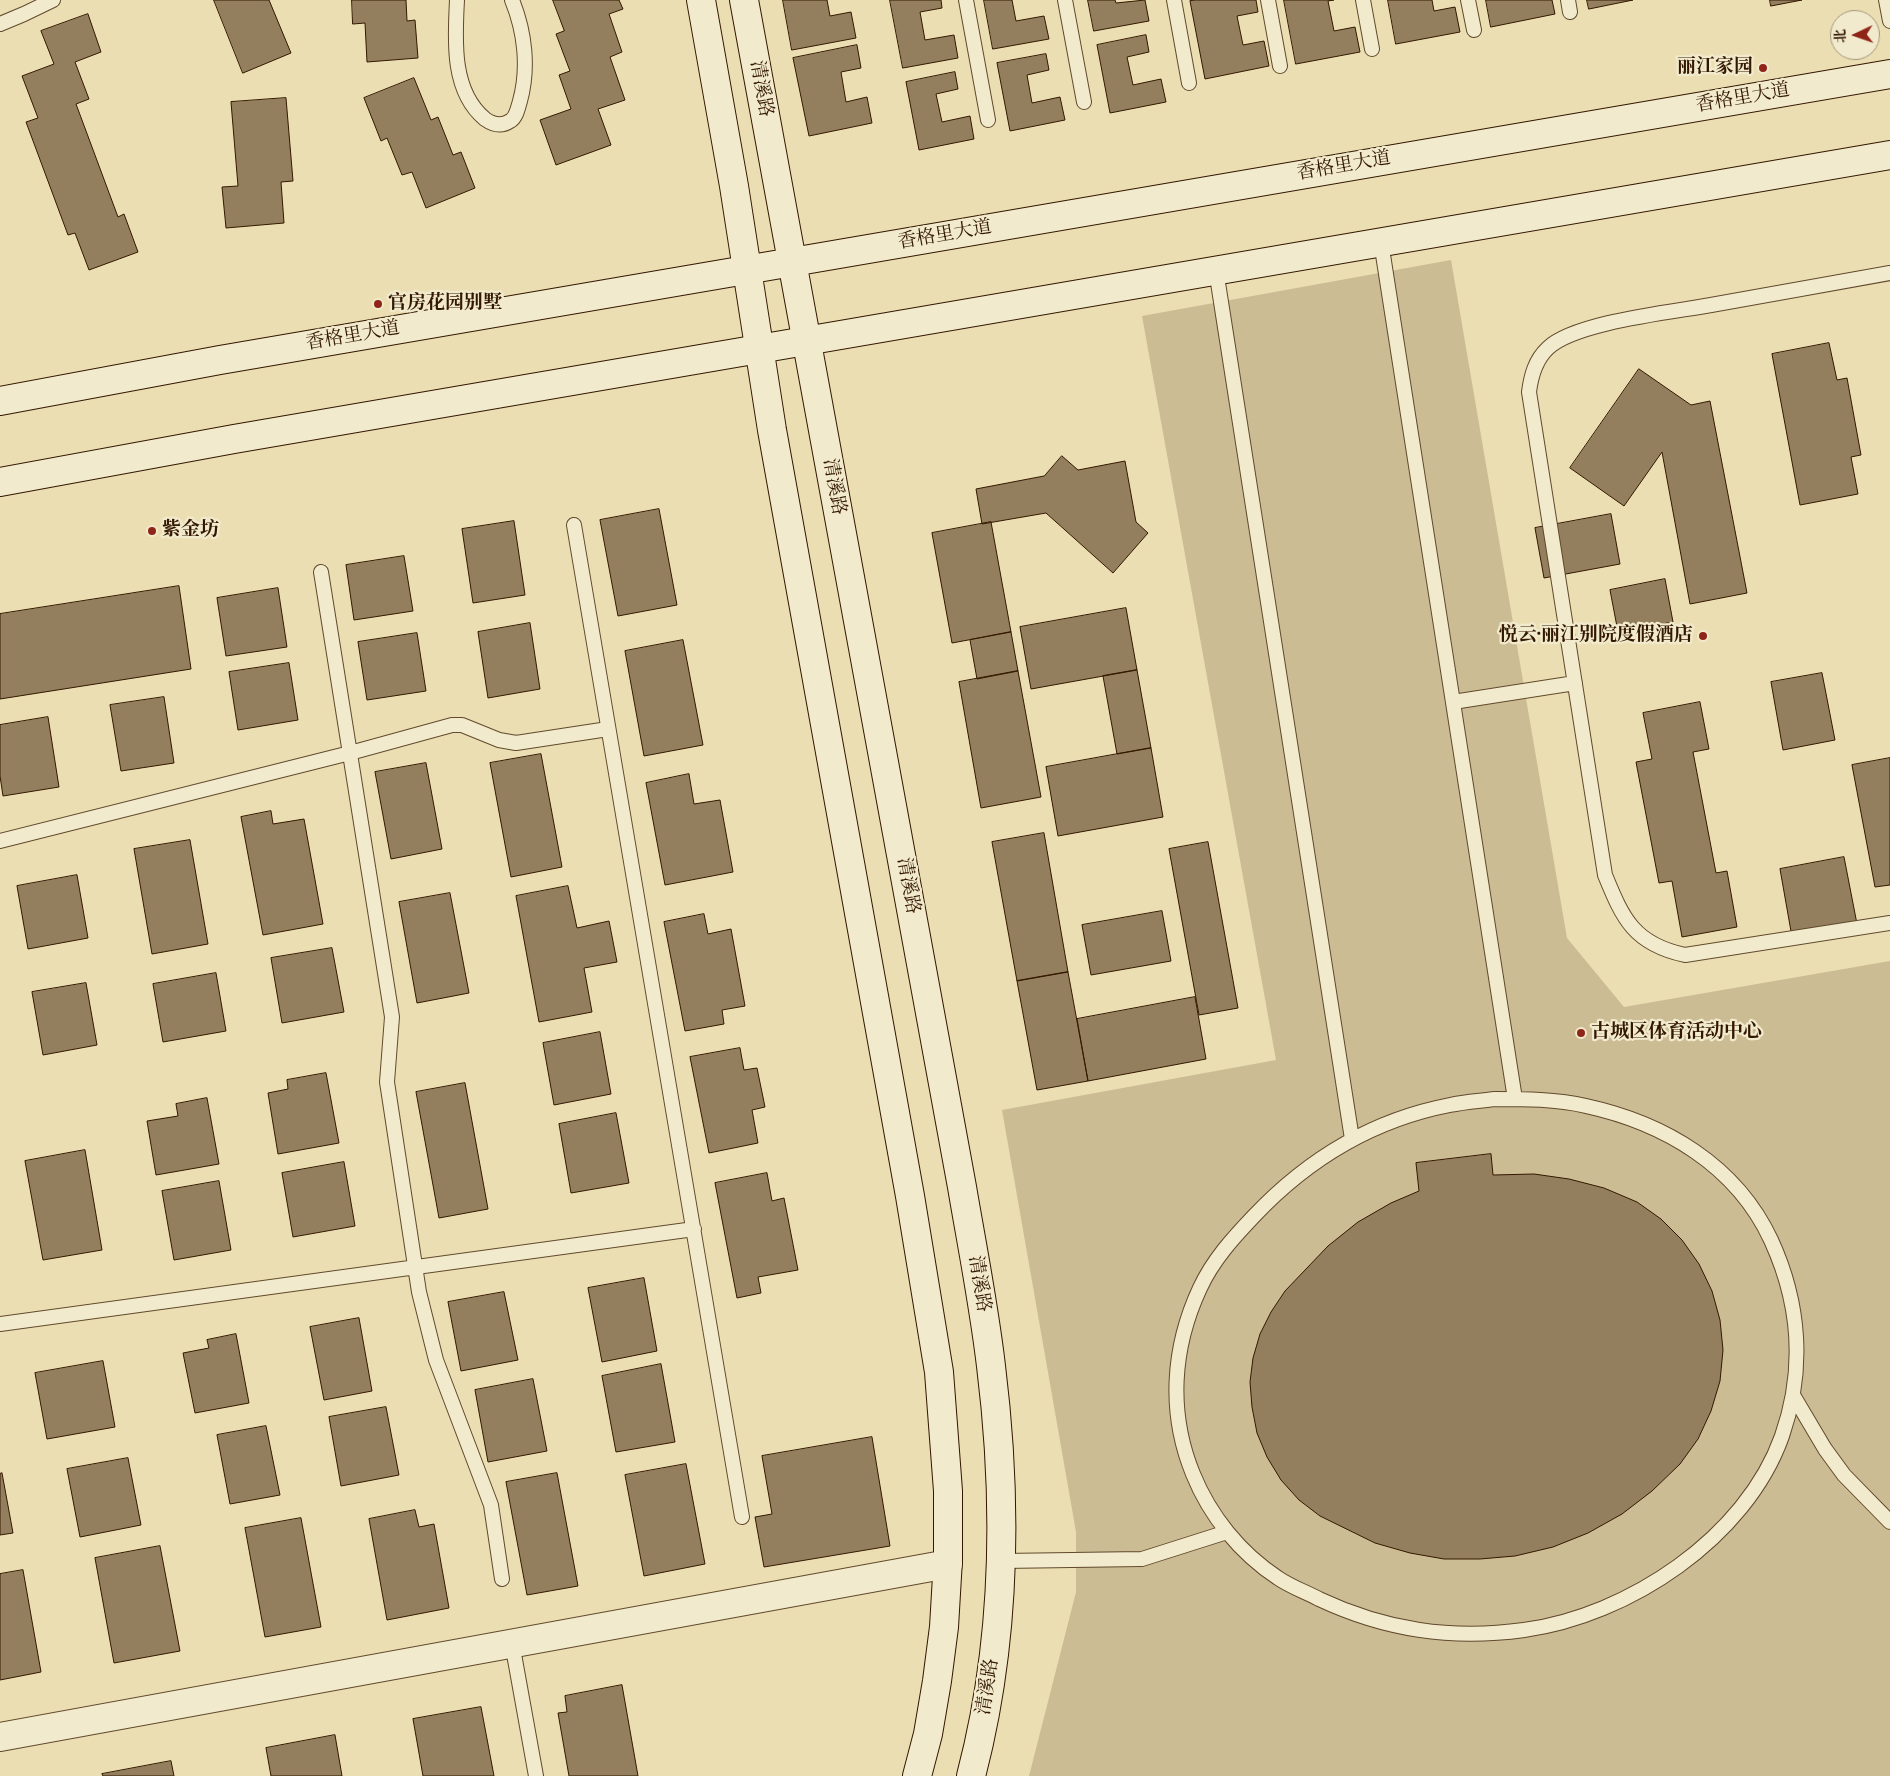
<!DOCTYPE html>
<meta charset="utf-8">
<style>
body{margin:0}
#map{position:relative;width:1890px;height:1776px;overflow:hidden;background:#ebdeb2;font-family:"IM FELL English","Noto Serif SC",serif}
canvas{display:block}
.north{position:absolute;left:1830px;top:10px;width:50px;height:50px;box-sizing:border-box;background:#f2eacd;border:1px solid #a6967b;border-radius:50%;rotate:267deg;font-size:14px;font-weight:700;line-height:20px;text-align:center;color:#331800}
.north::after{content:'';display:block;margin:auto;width:18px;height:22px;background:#8f2418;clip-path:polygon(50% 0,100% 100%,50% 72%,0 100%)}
</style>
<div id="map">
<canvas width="1890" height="1776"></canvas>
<div class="north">北</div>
</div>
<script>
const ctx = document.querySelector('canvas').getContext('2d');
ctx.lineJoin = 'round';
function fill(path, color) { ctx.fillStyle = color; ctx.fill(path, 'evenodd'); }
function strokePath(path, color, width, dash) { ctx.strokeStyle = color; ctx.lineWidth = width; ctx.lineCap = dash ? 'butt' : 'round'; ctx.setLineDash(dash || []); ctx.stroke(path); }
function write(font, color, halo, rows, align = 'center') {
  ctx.font = font + ' "IM FELL English","Noto Serif SC",serif'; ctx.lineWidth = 4.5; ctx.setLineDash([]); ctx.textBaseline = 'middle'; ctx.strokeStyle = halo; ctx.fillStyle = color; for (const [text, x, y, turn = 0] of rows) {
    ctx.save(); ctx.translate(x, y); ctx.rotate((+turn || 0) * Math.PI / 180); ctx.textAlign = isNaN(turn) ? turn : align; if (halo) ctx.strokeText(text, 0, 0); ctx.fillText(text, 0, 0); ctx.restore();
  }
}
fill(new Path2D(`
 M 1451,260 L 1567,938 L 1624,1007 L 1890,961 L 1890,1776 L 1029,1776 L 1076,1592 L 1076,1532 L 1002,1110 L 1276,1060 L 1142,316 Z`), '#ccbc94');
const building = new Path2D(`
 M 214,0 L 269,0 L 291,53 L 243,73 Z
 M 352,0 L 406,0 L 407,21 L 415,20 L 418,58 L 367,62 L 365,23 L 353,24 Z
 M 553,0 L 619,0 L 623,9 L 609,14 L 622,52 L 610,57 L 625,100 L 598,109 L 611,145 L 556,165 L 540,120 L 571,109 L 559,75 L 570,71 L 556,34 L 564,31 Z
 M 783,0 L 827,0 L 830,16 L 851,12 L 856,38 L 792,50 Z
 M 890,0 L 941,0 L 942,8 L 920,12 L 925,40 L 954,35 L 958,58 L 903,68 Z
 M 984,0 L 1012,0 L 1016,21 L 1044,16 L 1049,39 L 993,49 Z
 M 1088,0 L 1115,0 L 1116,3 L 1145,0 L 1149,21 L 1094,31 Z
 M 1197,0 L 1256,0 L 1258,12 L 1237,16 L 1243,45 L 1264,41 L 1269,66 L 1205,79 L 1190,1 Z
 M 1284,0 L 1334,0 L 1328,1 L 1334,31 L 1355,27 L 1360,52 L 1296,64 Z
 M 1388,0 L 1432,0 L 1434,11 L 1455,7 L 1460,32 L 1396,44 Z
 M 1486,0 L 1552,0 L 1555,14 L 1491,27 Z
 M 1587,0 L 1633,0 L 1589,9 Z
 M 1770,0 L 1802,0 L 1771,6 Z
 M 88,14 L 101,52 L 75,62 L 89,99 L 76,104 L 118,217 L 124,214 L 138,252 L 89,270 L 75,233 L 68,235 L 26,122 L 38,118 L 22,76 L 54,64 L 41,31 Z
 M 1146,35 L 1149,52 L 1127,57 L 1133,85 L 1161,79 L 1166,102 L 1110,113 L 1097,45 Z
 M 857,45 L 861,68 L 841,72 L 846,102 L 867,97 L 872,123 L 809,136 L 793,58 Z
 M 1046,54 L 1049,70 L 1027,75 L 1032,103 L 1060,97 L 1065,120 L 1010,131 L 997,63 Z
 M 955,72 L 958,89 L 936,94 L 942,122 L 970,116 L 974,139 L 919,150 L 906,82 Z
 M 414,78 L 431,120 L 438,117 L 453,155 L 461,152 L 475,188 L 426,208 L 412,172 L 402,175 L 387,138 L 381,141 L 364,98 Z
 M 286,98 L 293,181 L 281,182 L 284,223 L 226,228 L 222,187 L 238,186 L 231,102 Z
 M 1829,343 L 1837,380 L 1847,378 L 1861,455 L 1851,457 L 1858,494 L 1800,505 L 1772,354 Z
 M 1639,369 L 1691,405 L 1710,401 L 1747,593 L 1690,604 L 1662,452 L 1624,506 L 1570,468 Z
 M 1062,456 L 1078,470 L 1125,461 L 1136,522 L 1148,533 L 1113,573 L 1046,513 L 982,524 L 976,489 L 1044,476 Z
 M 659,509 L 677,605 L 618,616 L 600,520 Z
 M 1611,514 L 1620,564 L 1544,578 L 1535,528 Z
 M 514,521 L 525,595 L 473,603 L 462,529 Z
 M 991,522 L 1011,632 L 952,643 L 932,533 Z
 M 404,556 L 413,611 L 354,620 L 346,565 Z
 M 1665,579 L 1673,622 L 1618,632 L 1610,590 Z
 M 179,586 L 191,669 L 0,699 L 0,614 Z
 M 278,588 L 287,647 L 226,656 L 217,598 Z
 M 1126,608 L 1137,670 L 1031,689 L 1020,627 Z
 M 530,623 L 540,689 L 488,698 L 478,632 Z
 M 1011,632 L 1018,671 L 977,679 L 970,640 Z
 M 417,633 L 426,691 L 367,700 L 358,642 Z
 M 683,640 L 703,745 L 644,756 L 625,651 Z
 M 289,663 L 298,720 L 238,730 L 229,672 Z
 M 1137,670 L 1151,748 L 1117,754 L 1103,676 Z
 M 1018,671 L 1041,797 L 981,808 L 959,682 Z
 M 1822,673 L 1835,740 L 1783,750 L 1771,682 Z
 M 164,697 L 174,763 L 121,771 L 110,705 Z
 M 1700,702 L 1709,749 L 1693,752 L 1716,873 L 1727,871 L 1737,927 L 1682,937 L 1672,881 L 1659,883 L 1636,762 L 1652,759 L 1643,713 Z
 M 48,717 L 59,787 L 3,796 L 0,776 L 0,725 Z
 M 1151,748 L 1163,817 L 1058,836 L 1046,767 Z
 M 541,754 L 562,867 L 511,877 L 490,763 Z
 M 1890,758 L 1890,885 L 1875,887 L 1852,765 Z
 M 426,763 L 442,849 L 391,859 L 375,772 Z
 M 689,774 L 694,804 L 720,800 L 733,872 L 665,885 L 646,783 Z
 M 271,811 L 273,824 L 304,819 L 323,924 L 263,935 L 241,817 Z
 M 1044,833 L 1068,972 L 1017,981 L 992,842 Z
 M 190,840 L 208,944 L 152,954 L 134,849 Z
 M 1208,842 L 1238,1008 L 1199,1015 L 1169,849 Z
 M 1844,857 L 1857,924 L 1792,937 L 1780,869 Z
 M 77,875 L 88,938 L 28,949 L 17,886 Z
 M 568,886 L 577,928 L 609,921 L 617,962 L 584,968 L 592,1012 L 539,1022 L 516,896 Z
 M 450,893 L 469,993 L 417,1003 L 399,902 Z
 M 1162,911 L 1171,961 L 1091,975 L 1082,925 Z
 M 704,914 L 708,934 L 731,929 L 745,1006 L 722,1010 L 724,1024 L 685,1031 L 664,922 Z
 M 332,948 L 344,1012 L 282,1023 L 271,958 Z
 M 1068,972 L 1088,1081 L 1037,1090 L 1017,981 Z
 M 216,973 L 226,1031 L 163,1042 L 153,984 Z
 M 86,983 L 97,1045 L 43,1055 L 32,992 Z
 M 1195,997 L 1206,1059 L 1088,1081 L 1077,1019 Z
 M 600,1032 L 611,1094 L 554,1105 L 543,1043 Z
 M 740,1048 L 744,1070 L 757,1068 L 765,1107 L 752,1110 L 758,1143 L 709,1153 L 690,1057 Z
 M 326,1073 L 339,1143 L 278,1154 L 268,1093 L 288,1089 L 287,1080 Z
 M 465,1083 L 488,1209 L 439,1218 L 416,1092 Z
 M 207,1098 L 219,1164 L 156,1175 L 147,1121 L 178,1116 L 176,1104 Z
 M 616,1113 L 629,1183 L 571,1193 L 559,1124 Z
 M 85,1150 L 102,1250 L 43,1260 L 25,1161 Z
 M 1491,1154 L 1493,1175 L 1534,1174 L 1569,1179 L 1604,1188 L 1637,1202 L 1661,1219 L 1682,1240 L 1699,1264 L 1712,1291 L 1720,1320 L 1723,1350 L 1720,1381 L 1711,1411 L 1698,1439 L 1680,1464 L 1652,1491 L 1622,1514 L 1588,1533 L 1553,1547 L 1515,1556 L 1480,1559 L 1444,1559 L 1410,1553 L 1375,1543 L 1320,1516 L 1299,1500 L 1281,1480 L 1267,1457 L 1257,1433 L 1252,1407 L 1250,1382 L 1253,1358 L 1260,1334 L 1271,1312 L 1285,1291 L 1328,1246 L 1358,1222 L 1391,1203 L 1419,1191 L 1416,1163 Z
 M 344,1162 L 355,1226 L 293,1237 L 282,1173 Z
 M 767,1173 L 772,1201 L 784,1198 L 798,1270 L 758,1277 L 761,1293 L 737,1298 L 715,1183 Z
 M 219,1181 L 231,1250 L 174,1260 L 162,1191 Z
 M 644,1278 L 657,1351 L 602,1362 L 588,1288 Z
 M 504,1292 L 518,1360 L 461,1371 L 448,1302 Z
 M 359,1318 L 372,1391 L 324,1400 L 310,1327 Z
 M 236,1334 L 249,1403 L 195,1413 L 183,1353 L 209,1348 L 207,1340 Z
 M 103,1361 L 115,1427 L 47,1439 L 35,1373 Z
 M 661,1364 L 675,1442 L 616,1452 L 602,1376 Z
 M 533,1379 L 547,1451 L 488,1462 L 475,1390 Z
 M 386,1407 L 399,1475 L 341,1486 L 329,1417 Z
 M 266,1426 L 280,1495 L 230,1504 L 217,1435 Z
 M 872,1437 L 890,1546 L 764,1567 L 755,1517 L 772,1514 L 762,1456 Z
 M 128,1458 L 141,1525 L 80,1537 L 67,1469 Z
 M 686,1464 L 705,1564 L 644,1576 L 625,1475 Z
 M 2,1473 L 13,1533 L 0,1535 L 0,1474 Z
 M 557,1473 L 578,1586 L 527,1595 L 506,1482 Z
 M 415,1510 L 419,1527 L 434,1524 L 449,1608 L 387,1620 L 369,1519 Z
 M 301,1518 L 321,1627 L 265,1637 L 245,1528 Z
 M 160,1546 L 180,1651 L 114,1663 L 95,1558 Z
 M 23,1570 L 41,1672 L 0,1680 L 0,1574 Z
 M 622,1685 L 638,1776 L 569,1776 L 558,1713 L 567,1712 L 565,1696 Z
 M 481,1707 L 494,1776 L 423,1776 L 413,1719 Z
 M 335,1735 L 342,1776 L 271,1776 L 266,1748 Z
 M 171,1761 L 174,1776 L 103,1776 L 102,1774 Z`);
fill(building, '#937f5d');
strokePath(building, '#331800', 1);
const lane = new Path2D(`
 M 457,0 C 455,39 451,91 485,119 C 492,124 501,127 510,121 C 516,118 518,108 520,101 C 529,68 525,32 512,0
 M 966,0 L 988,120
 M 1065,0 L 1084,102
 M 1174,0 L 1189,83
 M 1268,0 L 1280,66
 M 1363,0 L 1372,49
 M 1468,0 L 1474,30
 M 1568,0 L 1570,12
 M 1886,0 L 1890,21
 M 0,24 L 24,14 L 53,0
 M 1381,242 L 1515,1099
 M 1216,270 L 1352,1139
 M 1890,273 C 1830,284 1771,294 1711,305 C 1673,312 1575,322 1548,348 C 1535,360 1531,376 1529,392 L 1605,875 C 1623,919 1634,944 1685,955 L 1890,923
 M 574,525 L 742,1517
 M 321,572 L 392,1017 L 387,1082 L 419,1292 L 436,1360 L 491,1505 L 502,1579
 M 1453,702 L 1575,683
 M 0,841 L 350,753 L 452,725 L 462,725 L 499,740 L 516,743 L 608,729
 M 1495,1099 C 1525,1099 1556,1099 1586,1106 C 1664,1123 1736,1165 1771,1240 C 1800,1303 1805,1370 1782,1436 C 1746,1538 1628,1616 1524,1630 C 1451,1640 1385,1630 1319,1599 C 1306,1592 1291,1587 1278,1578 C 1240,1553 1210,1516 1193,1474 C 1168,1413 1172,1348 1200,1288 C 1213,1260 1233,1238 1254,1216 C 1308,1159 1372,1120 1450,1105 C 1464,1102 1480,1101 1495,1099 Z
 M 0,1324 L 694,1229
 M 1793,1395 L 1825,1449 L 1844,1475 L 1890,1522
 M 1002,1561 L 1142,1559 L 1227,1532
 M 512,1643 L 536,1776`);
const street = new Path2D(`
 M 0,1737 L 948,1564`);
const secondary = new Path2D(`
 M 701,0 L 734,186 L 772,430 L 910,1196 L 939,1372 L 948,1491 L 948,1559 L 944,1627 L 937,1681 L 928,1734 L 917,1776
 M 744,0 L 962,1187 C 972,1246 984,1306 991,1366 C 1008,1503 1006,1643 971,1776
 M 0,401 L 220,360 L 1890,74
 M 0,482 L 234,439 L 1890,155`);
strokePath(lane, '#614a2c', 16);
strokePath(street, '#614a2c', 30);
strokePath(secondary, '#331800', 30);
strokePath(lane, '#f2eacd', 14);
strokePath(street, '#f2eacd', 28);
strokePath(secondary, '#f2eacd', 28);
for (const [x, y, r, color] of [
 [1763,68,5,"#8f2418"],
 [378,304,5,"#8f2418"],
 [152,531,5,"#8f2418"],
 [1703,636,5,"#8f2418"],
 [1581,1033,5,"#8f2418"]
]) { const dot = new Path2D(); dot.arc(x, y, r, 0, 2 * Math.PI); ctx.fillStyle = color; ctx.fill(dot); strokePath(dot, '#f2eacd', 2); }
write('bold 19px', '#331800', '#f2eacd', [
 ["丽江家园",1753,68,"right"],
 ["官房花园别墅",388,304],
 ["紫金坊",162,531],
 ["悦云·丽江别院度假酒店",1693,636,"right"],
 ["古城区体育活动中心",1591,1033]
], 'left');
write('19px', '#331800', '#f2eacd', [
 ["清溪路",760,89,80],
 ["香格里大道",1743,99,-10],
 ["香格里大道",1344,167,-10],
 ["香格里大道",945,236,-10],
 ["香格里大道",353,337,-10],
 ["清溪路",833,487,80],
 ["清溪路",907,886,80],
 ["清溪路",978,1284,81],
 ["清溪路",989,1687,-81]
]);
</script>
